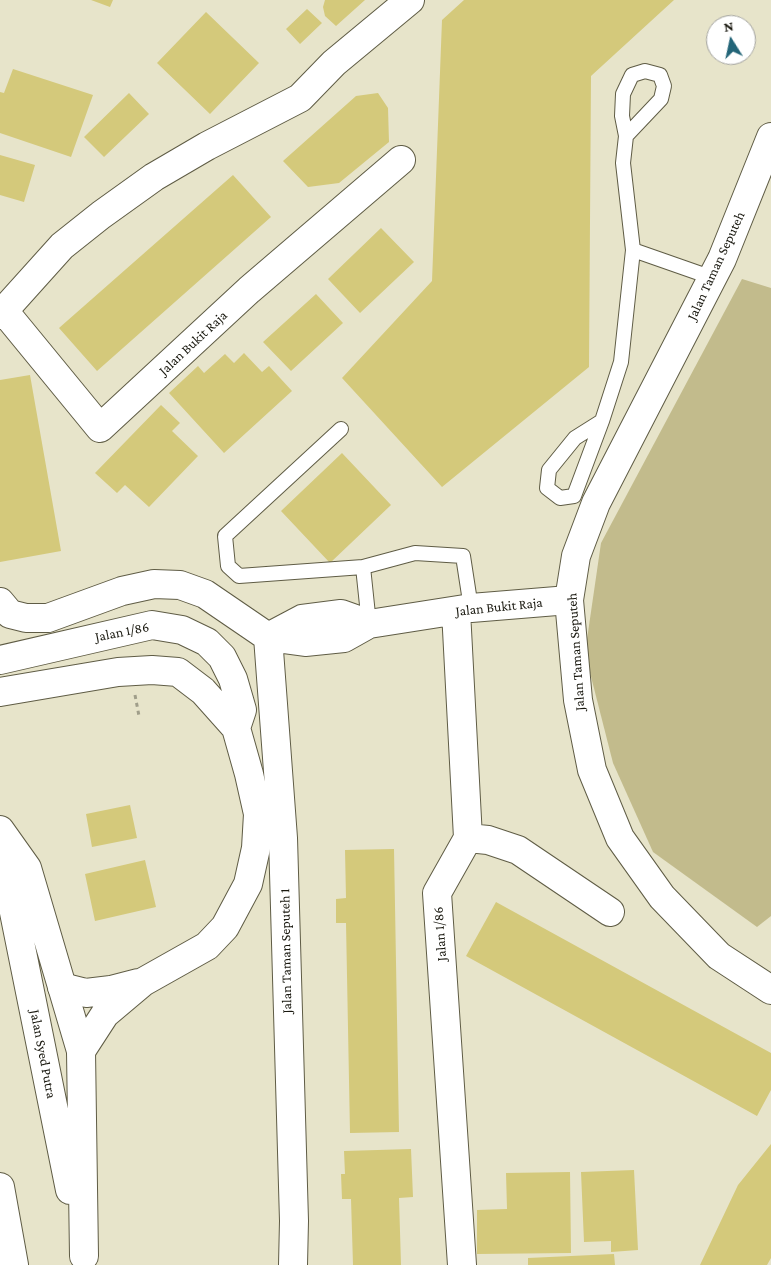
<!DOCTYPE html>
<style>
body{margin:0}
#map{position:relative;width:771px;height:1265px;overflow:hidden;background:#e7e4ca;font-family:"Crimson Pro",serif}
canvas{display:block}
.north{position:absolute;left:706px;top:15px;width:50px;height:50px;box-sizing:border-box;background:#fff;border:1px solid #a3a39f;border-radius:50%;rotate:350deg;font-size:14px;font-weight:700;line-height:20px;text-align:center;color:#19180f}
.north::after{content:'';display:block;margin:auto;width:18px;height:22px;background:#236578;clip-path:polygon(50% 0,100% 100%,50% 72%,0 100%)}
</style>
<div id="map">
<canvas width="771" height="1265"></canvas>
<div class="north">N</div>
</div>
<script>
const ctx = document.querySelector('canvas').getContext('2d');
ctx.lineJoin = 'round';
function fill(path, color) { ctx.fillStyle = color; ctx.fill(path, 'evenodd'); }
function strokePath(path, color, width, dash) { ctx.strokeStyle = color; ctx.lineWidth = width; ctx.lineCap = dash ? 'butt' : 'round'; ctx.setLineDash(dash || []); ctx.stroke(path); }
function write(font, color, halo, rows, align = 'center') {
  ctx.font = font + ' "Crimson Pro",serif'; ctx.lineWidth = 4; ctx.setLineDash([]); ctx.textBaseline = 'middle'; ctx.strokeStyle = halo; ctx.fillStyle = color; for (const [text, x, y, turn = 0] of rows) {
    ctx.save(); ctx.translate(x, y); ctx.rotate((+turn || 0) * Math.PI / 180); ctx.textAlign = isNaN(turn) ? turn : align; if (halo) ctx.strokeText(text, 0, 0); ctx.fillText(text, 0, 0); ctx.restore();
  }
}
fill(new Path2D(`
 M 742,279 L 771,288 L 771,916 L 757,927 L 653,852 L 613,763 L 585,653 L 601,543 Z`), '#c2bb8c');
fill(new Path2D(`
 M 91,0 L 113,0 L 110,7 Z
 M 325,0 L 365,0 L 336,26 L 325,16 L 323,7 Z
 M 464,0 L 674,0 L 591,76 L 589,367 L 442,487 L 342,378 L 432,281 L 442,20 Z
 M 307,9 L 322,23 L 300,44 L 286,29 Z
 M 206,12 L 259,63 L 210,114 L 157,63 Z
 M 13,69 L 93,95 L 71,157 L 0,133 L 0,92 L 4,93 Z
 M 129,93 L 149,114 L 104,157 L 84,137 Z
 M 378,93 L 388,108 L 389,142 L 339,183 L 308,187 L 283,161 L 356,96 Z
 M 0,155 L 35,165 L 24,202 L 0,195 Z
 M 233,175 L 271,217 L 97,371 L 59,328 Z
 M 381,228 L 414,262 L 360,313 L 328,279 Z
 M 316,294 L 343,323 L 291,371 L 263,342 Z
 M 244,353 L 262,372 L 269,366 L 292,391 L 224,453 L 169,393 L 198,366 L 204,373 L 225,354 L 234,363 Z
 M 30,375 L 61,551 L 0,562 L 0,380 Z
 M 161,405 L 180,423 L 172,431 L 198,456 L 149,507 L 125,485 L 117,493 L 95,473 Z
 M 342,453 L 391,505 L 330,563 L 281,511 Z
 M 130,805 L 137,838 L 92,847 L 86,814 Z
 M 394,849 L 399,1132 L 350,1133 L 346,923 L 336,923 L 336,899 L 346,898 L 345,850 Z
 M 145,860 L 156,907 L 95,921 L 85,874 Z
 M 496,902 L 771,1053 L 771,1090 L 757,1116 L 466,956 Z
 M 771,1144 L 771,1258 L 767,1265 L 700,1265 L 738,1185 Z
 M 411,1149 L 413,1197 L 399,1198 L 401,1265 L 353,1265 L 351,1199 L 342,1199 L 341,1174 L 345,1174 L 344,1151 Z
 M 634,1170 L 638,1250 L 611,1252 L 611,1241 L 584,1242 L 581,1172 Z
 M 570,1172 L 571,1253 L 477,1254 L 477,1210 L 507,1209 L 506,1173 Z
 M 614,1254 L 615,1265 L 528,1265 L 528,1258 Z`), '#d4c97b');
const service = new Path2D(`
 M 645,71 L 660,75 L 664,86 L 661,99 L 626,136 L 622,116 L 623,94 L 632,75 Z
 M 633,250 L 713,278
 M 602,421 L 575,438 L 549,470 L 547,488 L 560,498 L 574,496 L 602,421 L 621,362 L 633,250 L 623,163 L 626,136
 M 341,429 L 225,536 L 228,566 L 239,576 L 363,567 L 415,553 L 463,556 L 471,608
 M 363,567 L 369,624`);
const minor = new Path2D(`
 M 4,311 L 100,428 L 249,290 L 401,160
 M 0,315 L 62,246 L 101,215 L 154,177 L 207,146 L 300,98 L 334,63 L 410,0
 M 0,602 L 10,614 L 26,618 L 48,618 L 122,591 L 154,584 L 180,585 L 205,594 L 268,637 L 305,642 L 344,638 L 369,624 L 471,608 L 569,600
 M 456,611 L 468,838 L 437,893 L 462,1265
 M 268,637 L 283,838 L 294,1221 L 293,1265
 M 268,637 L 302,619 L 341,614 L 369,624
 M 468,838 L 488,840 L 518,850 L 610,912`);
const tertiary = new Path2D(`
 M 771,137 L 722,259 L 596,503 L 576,556 L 569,600 L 578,700 L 592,770 L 620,838 L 662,897 L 719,956 L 771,990
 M 0,660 L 152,625 L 182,630 L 207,642 L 222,657 L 233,679 L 242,710 L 236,728
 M 0,692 L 118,672 L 152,670 L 178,672 L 203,691 L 236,728 L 249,774 L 258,814 L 256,848 L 248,884 L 225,927 L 207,946 L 143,982 L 105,1014 L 81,1051
 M 62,987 L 86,993 L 111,990 L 138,983`);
const primary = new Path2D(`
 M 0,830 L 27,868 L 81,1051 L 84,1256
 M 0,843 L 70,1190
 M 0,1187 L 14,1265`);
strokePath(service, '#5f5c45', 16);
strokePath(minor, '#5f5c45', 30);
strokePath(tertiary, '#5f5c45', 30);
strokePath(primary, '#5f5c45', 30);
strokePath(new Path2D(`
 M 135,695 L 139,716`), '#a09e8a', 3, [4, 4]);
strokePath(service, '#fff', 14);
strokePath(minor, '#fff', 28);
strokePath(tertiary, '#fff', 28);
strokePath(primary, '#fff', 28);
write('14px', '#19180f', '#fff', [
 ["Jalan Taman Seputeh",716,266,-65],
 ["Jalan Bukit Raja",193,343,-43],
 ["Jalan Bukit Raja",499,607,-6],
 ["Jalan 1/86",122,632,-11],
 ["Jalan Taman Seputeh",576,652,-94],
 ["Jalan 1/86",440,934,-94],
 ["Jalan Taman Seputeh 1",286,951,-91],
 ["Jalan Syed Putra",43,1054,79]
]);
</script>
